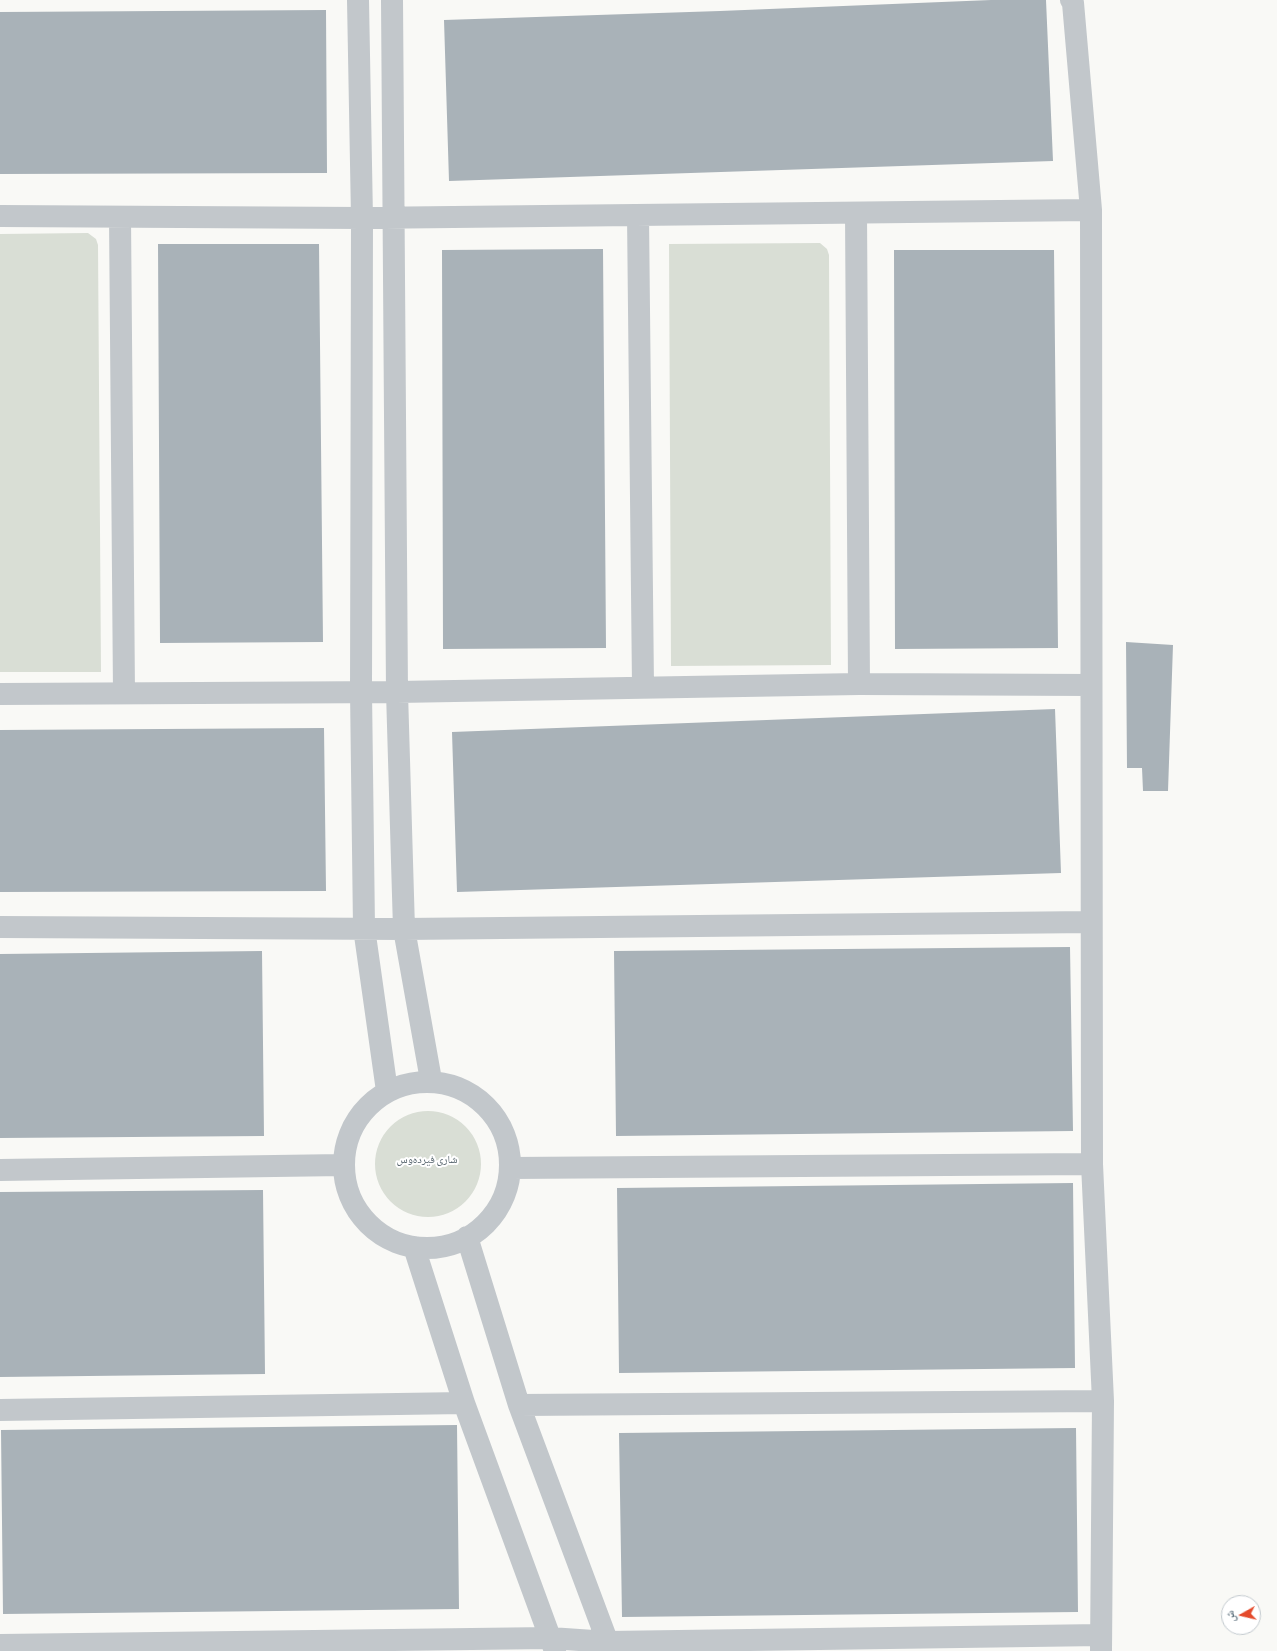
<!DOCTYPE html>
<meta charset="utf-8">
<style>
body{margin:0}
#map{position:relative;width:1277px;height:1651px;overflow:hidden;background:#f9f9f6;font-family:"Asap Condensed","Noto Naskh Arabic",sans-serif}
canvas{display:block}
.north{position:absolute;left:1221px;top:1595px;width:40px;height:40px;box-sizing:border-box;background:#fff;border:1px solid #c1c8cd;border-radius:50%;rotate:262deg;font-size:11px;font-weight:700;line-height:16px;text-align:center;color:#647682}
.north::after{content:'';display:block;margin:auto;width:14px;height:18px;background:#e44a2b;clip-path:polygon(50% 0,100% 100%,50% 72%,0 100%)}
</style>
<div id="map">
<canvas width="1277" height="1651"></canvas>
<div class="north">ش</div>
</div>
<script>
const ctx = document.querySelector('canvas').getContext('2d');
ctx.lineJoin = 'round';
function fill(path, color) { ctx.fillStyle = color; ctx.fill(path, 'evenodd'); }
function strokePath(path, color, width, dash) { ctx.strokeStyle = color; ctx.lineWidth = width; ctx.lineCap = dash ? 'butt' : 'round'; ctx.setLineDash(dash || []); ctx.stroke(path); }
function write(font, color, halo, rows, align = 'center') {
  ctx.font = font + ' "Asap Condensed","Noto Naskh Arabic",sans-serif'; ctx.lineWidth = 4; ctx.setLineDash([]); ctx.textBaseline = 'middle'; ctx.strokeStyle = halo; ctx.fillStyle = color; for (const [text, x, y, turn = 0] of rows) {
    ctx.save(); ctx.translate(x, y); ctx.rotate((+turn || 0) * Math.PI / 180); ctx.textAlign = isNaN(turn) ? turn : align; if (halo) ctx.strokeText(text, 0, 0); ctx.fillText(text, 0, 0); ctx.restore();
  }
}
fill(new Path2D(`
 M 88,233 L 96,239 L 98,245 L 101,672 L 0,672 L 0,234 Z
 M 820,243 L 827,249 L 829,255 L 831,665 L 671,666 L 669,244 Z
 M375 1164a53 53 0 1 1 106 0a53 53 0 1 1-106 0Z`), '#d9ded5');
fill(new Path2D(`
 M 991,0 L 1046,0 L 1053,161 L 449,181 L 444,20 L 720,11 Z
 M 326,10 L 327,173 L 0,174 L 0,12 Z
 M 158,244 L 319,244 L 323,642 L 160,643 Z
 M 603,249 L 606,648 L 443,649 L 442,250 Z
 M 894,250 L 1054,250 L 1058,648 L 895,649 Z
 M 1126,642 L 1173,645 L 1168,791 L 1143,791 L 1142,768 L 1127,768 Z
 M 1055,709 L 1061,873 L 457,892 L 452,732 Z
 M 324,728 L 326,891 L 0,892 L 0,730 Z
 M 1070,947 L 1073,1131 L 616,1136 L 614,951 Z
 M 262,951 L 264,1136 L 0,1138 L 0,954 Z
 M 1073,1183 L 1075,1368 L 619,1373 L 617,1188 Z
 M 263,1190 L 265,1374 L 0,1377 L 0,1192 Z
 M 457,1425 L 459,1609 L 3,1614 L 1,1430 Z
 M 1076,1428 L 1078,1612 L 622,1617 L 619,1433 Z`), '#a9b2b8');
strokePath(new Path2D(`
 M 358,0 L 362,218 L 361,691 L 364,928 L 387,1091
 M 392,0 L 397,692 L 404,929 L 431,1080
 M 1071,0 L 1073,3 L 1091,210 L 1092,1164 L 1103,1401 L 1101,1651
 M 856,213 L 859,684
 M 638,215 L 643,687
 M 0,216 L 362,218 L 1091,210
 M 120,217 L 124,693
 M 0,694 L 397,692 L 859,684 L 1091,685
 M 0,927 L 404,929 L 1091,922
 M344 1165a83 83 0 1 1 166 0a83 83 0 1 1-166 0Z
 M 511,1168 L 1092,1164
 M 0,1170 L 343,1165
 M 467,1237 L 519,1405 L 611,1651
 M 414,1247 L 464,1403 L 555,1651
 M 519,1405 L 1103,1401
 M 0,1410 L 464,1403
 M 0,1645 L 550,1638 L 608,1642 L 1101,1635`), '#c2c7cb', 22);
write('11px', '#56646d', '#fff', [
 ["شاری فیردەوس",427,1160]
]);
</script>
